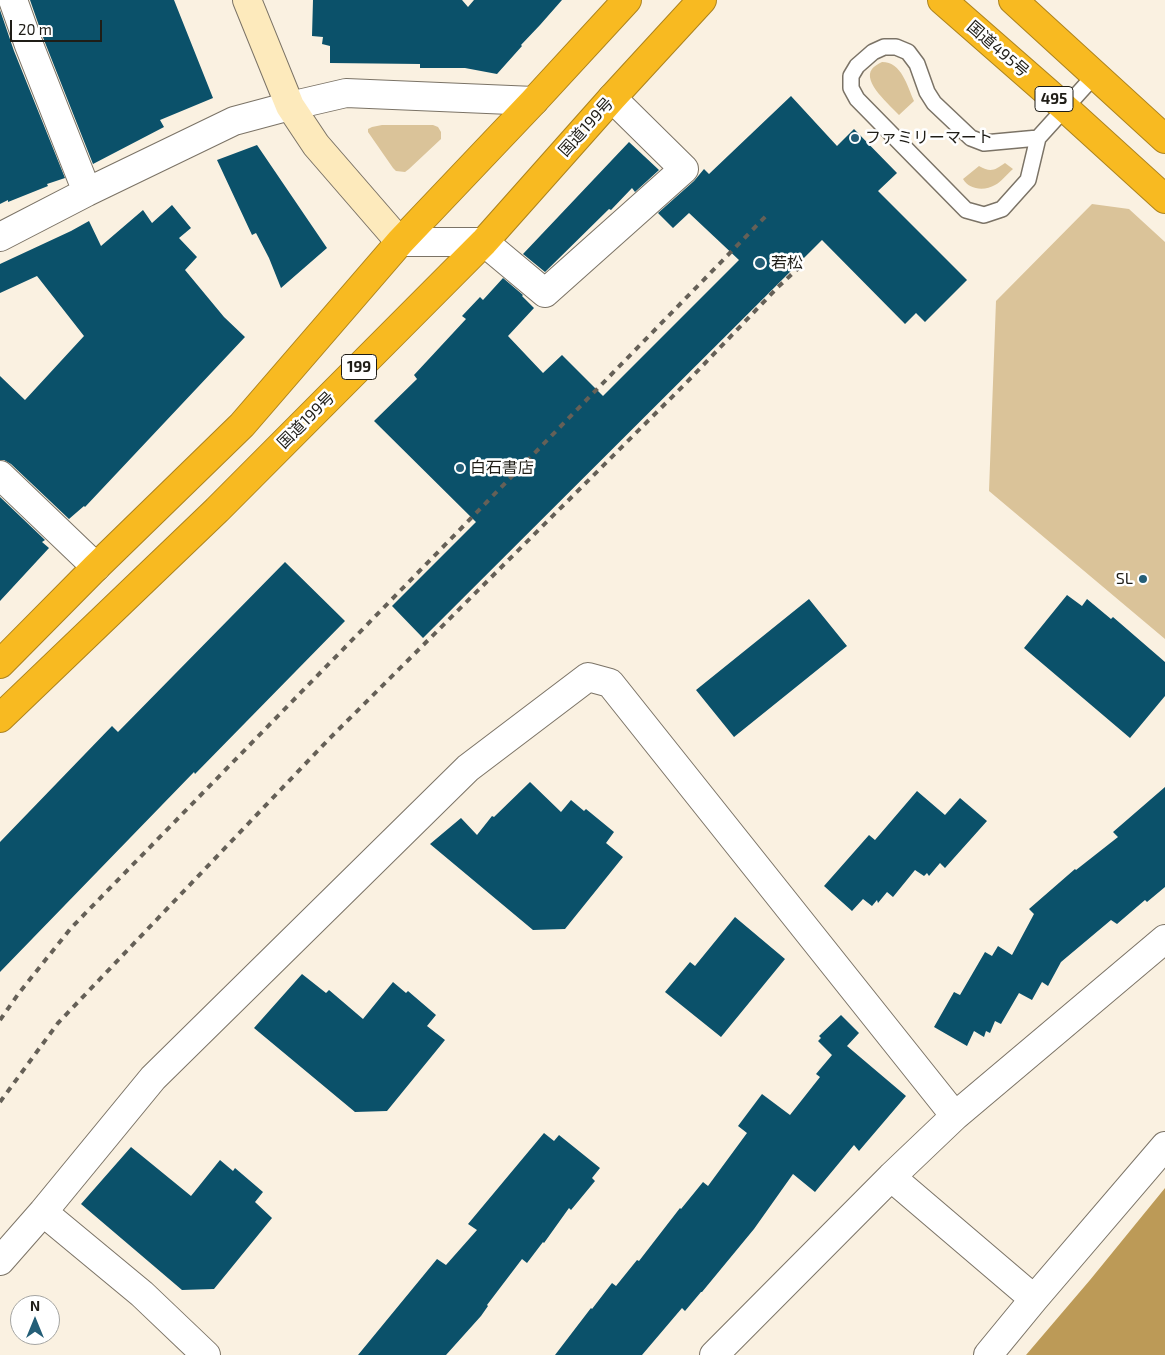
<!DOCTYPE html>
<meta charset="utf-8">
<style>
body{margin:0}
#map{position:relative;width:1165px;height:1355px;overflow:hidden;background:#faf1e1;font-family:"Exo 2",sans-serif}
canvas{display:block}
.north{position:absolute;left:10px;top:1295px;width:50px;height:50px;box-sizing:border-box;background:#fff;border:1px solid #a5a5a2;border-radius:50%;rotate:0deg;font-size:14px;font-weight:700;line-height:20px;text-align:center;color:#1f1d17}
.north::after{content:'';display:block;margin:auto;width:18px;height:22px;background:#245e77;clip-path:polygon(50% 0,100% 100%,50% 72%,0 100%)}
.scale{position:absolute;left:10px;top:20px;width:92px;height:22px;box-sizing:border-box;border:2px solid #1f1d17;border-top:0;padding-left:6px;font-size:15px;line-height:18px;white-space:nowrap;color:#1f1d17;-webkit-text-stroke:4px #fff;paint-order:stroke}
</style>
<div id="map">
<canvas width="1165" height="1355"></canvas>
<div class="north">N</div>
<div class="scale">20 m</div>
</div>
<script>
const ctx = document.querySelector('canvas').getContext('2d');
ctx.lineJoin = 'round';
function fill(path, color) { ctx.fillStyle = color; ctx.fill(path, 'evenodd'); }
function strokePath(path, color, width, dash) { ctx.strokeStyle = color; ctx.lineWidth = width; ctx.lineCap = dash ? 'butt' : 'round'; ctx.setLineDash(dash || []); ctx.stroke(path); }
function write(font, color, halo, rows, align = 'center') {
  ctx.font = font + ' "Exo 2","Noto Sans JP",sans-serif'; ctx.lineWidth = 5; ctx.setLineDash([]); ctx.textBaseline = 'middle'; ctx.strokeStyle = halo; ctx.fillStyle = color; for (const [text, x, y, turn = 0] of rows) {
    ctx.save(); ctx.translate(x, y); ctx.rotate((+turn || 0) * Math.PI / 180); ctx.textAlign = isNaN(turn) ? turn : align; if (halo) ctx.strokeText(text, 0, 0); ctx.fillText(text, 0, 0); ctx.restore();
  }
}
fill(new Path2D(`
 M 882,62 C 902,62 907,86 914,101 L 899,115 C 890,105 862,82 872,69 C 874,66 878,64 882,62 Z
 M 382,125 L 433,125 L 438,127 L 441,132 L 441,139 L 409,169 L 405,172 L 396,171 L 393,168 L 368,132 L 368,129 L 372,127 Z
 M 1005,163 L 1013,169 C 1007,174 1001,182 995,185 C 985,191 969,190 963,179 L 979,166 C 991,173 995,170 1005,163 Z
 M 1092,204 L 1129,209 L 1165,242 L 1165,639 L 989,491 L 996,301 Z`), '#dac399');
fill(new Path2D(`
 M 1165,1188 L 1165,1355 L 1026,1355 L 1090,1280 Z`), '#bc9a57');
fill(new Path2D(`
 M 30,0 L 174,0 L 213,98 L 160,120 L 164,127 L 93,164 L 44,40 Z
 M 313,0 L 462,0 L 468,7 L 474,0 L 562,0 L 540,25 L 521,45 L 522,46 L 497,74 L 465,68 L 420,68 L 420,64 L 330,63 L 330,46 L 322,44 L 323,37 L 312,36 Z
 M 0,10 L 14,51 L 65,178 L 47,184 L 48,186 L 8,202 L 8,200 L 0,204 Z
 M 791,96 L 837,146 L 854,129 L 897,173 L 878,191 L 967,280 L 925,322 L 916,313 L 905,324 L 822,240 L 423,638 L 392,606 L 476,522 L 374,421 L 417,379 L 414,375 L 466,319 L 462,316 L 480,297 L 483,300 L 503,278 L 523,295 L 522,296 L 534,308 L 508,336 L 543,373 L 562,355 L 603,396 L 739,260 L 689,213 L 673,228 L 658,213 L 694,181 L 704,169 L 709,174 Z
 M 629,142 L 659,170 L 635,192 L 632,188 L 611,210 L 609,209 L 545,272 L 523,254 Z
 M 257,145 L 327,248 L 281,288 L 269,258 L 256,233 L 252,235 L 217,160 Z
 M 172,205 L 191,228 L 179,238 L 197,257 L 185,270 L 224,317 L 245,337 L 85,507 L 84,506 L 69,519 L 11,464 L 4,460 L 0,460 L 0,376 L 25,400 L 84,336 L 37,276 L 0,293 L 0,264 L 71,231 L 89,221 L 101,246 L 143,210 L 152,223 Z
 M 0,497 L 45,540 L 42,542 L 49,548 L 0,601 Z
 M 285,562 L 345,621 L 195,774 L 194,772 L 0,972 L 0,842 L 112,726 L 118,732 Z
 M 1067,595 L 1082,606 L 1087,599 L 1111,619 L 1113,617 L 1165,662 L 1165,696 L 1130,738 L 1024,648 Z
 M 809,599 L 847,646 L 734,737 L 696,690 Z
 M 530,782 L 561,812 L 571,800 L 584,811 L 586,809 L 614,832 L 606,843 L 623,857 L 565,929 L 533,930 L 430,844 L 461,818 L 477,835 L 492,816 L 494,817 Z
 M 1165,787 L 1165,887 L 1147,902 L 1145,900 L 1117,924 L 1111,920 L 1061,962 L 1048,986 L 1042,982 L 1032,1000 L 1019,993 L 1001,1024 L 995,1021 L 990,1033 L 986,1031 L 984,1037 L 974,1031 L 967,1046 L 934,1027 L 954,992 L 960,995 L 985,952 L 992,956 L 998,946 L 1012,955 L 1034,914 L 1029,909 L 1075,869 L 1076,870 L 1118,837 L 1113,832 Z
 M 917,791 L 945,815 L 960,798 L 987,821 L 945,868 L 940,863 L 929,876 L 927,873 L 924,876 L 915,870 L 893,897 L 887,892 L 878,903 L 877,900 L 872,906 L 863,899 L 852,911 L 824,886 L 869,835 L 875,840 Z
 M 735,917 L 785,959 L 721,1037 L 665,992 L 690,962 L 695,966 Z
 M 302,974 L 326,993 L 329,990 L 363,1019 L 393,982 L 406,993 L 408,991 L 436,1015 L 427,1026 L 445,1040 L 387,1111 L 355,1112 L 254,1028 Z
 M 841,1015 L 859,1033 L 847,1046 L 906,1096 L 859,1151 L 854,1145 L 815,1192 L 793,1174 L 754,1229 L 702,1292 L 701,1292 L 685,1311 L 682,1308 L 642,1355 L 555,1355 L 591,1308 L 592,1309 L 612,1283 L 616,1286 L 637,1260 L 639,1261 L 680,1208 L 681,1209 L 703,1182 L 708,1186 L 747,1133 L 738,1126 L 762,1094 L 790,1115 L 820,1077 L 816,1074 L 832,1055 L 818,1041 L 821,1038 L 819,1036 Z
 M 544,1133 L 554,1141 L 559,1135 L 600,1168 L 592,1178 L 595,1181 L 571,1210 L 569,1208 L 544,1243 L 543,1242 L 527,1263 L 522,1259 L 487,1305 L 488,1306 L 481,1316 L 446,1355 L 358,1355 L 437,1259 L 446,1265 L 477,1230 L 468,1224 Z
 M 131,1147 L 191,1196 L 220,1160 L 233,1171 L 235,1168 L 263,1192 L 255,1202 L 272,1218 L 214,1289 L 182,1290 L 81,1204 Z`), '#0b516a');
const lane = new Path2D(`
 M 1038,138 L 984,143 L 971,138 L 934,103 L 927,92 L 917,64 L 908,52 L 896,47 L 884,47 L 873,52 L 857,66 L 851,76 L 851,88 L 857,99 L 966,210 L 984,215 L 1002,209 L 1028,180 L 1038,138 L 1095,75`);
const street = new Path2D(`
 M 13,0 L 29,45 L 87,192
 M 0,237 L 87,192 L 234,121 L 290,106 L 346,93 L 534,101
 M 400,242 L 484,242 L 545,293 L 684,169 L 612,98
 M 0,475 L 96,567
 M 891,1177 L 1034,1299
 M 43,1212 L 142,1294 L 206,1355
 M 0,1261 L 43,1212 L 153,1078 L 468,768 L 588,677 L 610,683 L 955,1116
 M 714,1355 L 891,1177 L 955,1116 L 1165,939
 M 988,1355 L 1034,1299 L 1165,1146`);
const secondary = new Path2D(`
 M 247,0 L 290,106 L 316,145 L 400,242`);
const highway = new Path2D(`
 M 942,0 L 1054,98 L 1165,199
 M 1013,0 L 1165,139
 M 0,664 L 96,567 L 242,425 L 400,242 L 534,101 L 627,0
 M 0,718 L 217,510 L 484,242 L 612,98 L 702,0`);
strokePath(lane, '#7b7366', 18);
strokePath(street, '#7b7366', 30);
strokePath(secondary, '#7b7366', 30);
strokePath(highway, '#ac831e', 30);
strokePath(lane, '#fff', 15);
strokePath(street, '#fff', 28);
strokePath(secondary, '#fdeabc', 28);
strokePath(highway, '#f8ba21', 28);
strokePath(new Path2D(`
 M 0,1020 L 19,993 L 71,928 L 766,216
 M 0,1102 L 58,1023 L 329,739 L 686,383 L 778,287 L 804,263`), '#656057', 4, [6, 6]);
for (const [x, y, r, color] of [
 [855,138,5,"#245e77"],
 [760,263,6,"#245e77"],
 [460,468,5,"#245e77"],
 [1143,579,5,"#245e77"]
]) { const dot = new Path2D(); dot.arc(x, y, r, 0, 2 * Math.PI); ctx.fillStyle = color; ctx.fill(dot); strokePath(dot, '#fff', 2); }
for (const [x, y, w] of [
 [1054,99,38],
 [359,367,35]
]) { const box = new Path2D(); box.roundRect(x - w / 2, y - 12.5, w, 25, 4); ctx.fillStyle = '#fff'; ctx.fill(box); strokePath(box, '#1f1d17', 1); }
write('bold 15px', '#1f1d17', null, [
 ["495",1054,99],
 ["199",359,367]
]);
write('16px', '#1f1d17', '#fff', [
 ["国道495号",998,49,41],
 ["国道199号",586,127,-48],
 ["国道199号",306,420,-45]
]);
write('16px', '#1f1d17', '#fff', [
 ["ファミリーマート",865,138],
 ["若松",771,263],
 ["白石書店",470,468],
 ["SL",1133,579,"right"]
], 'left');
</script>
